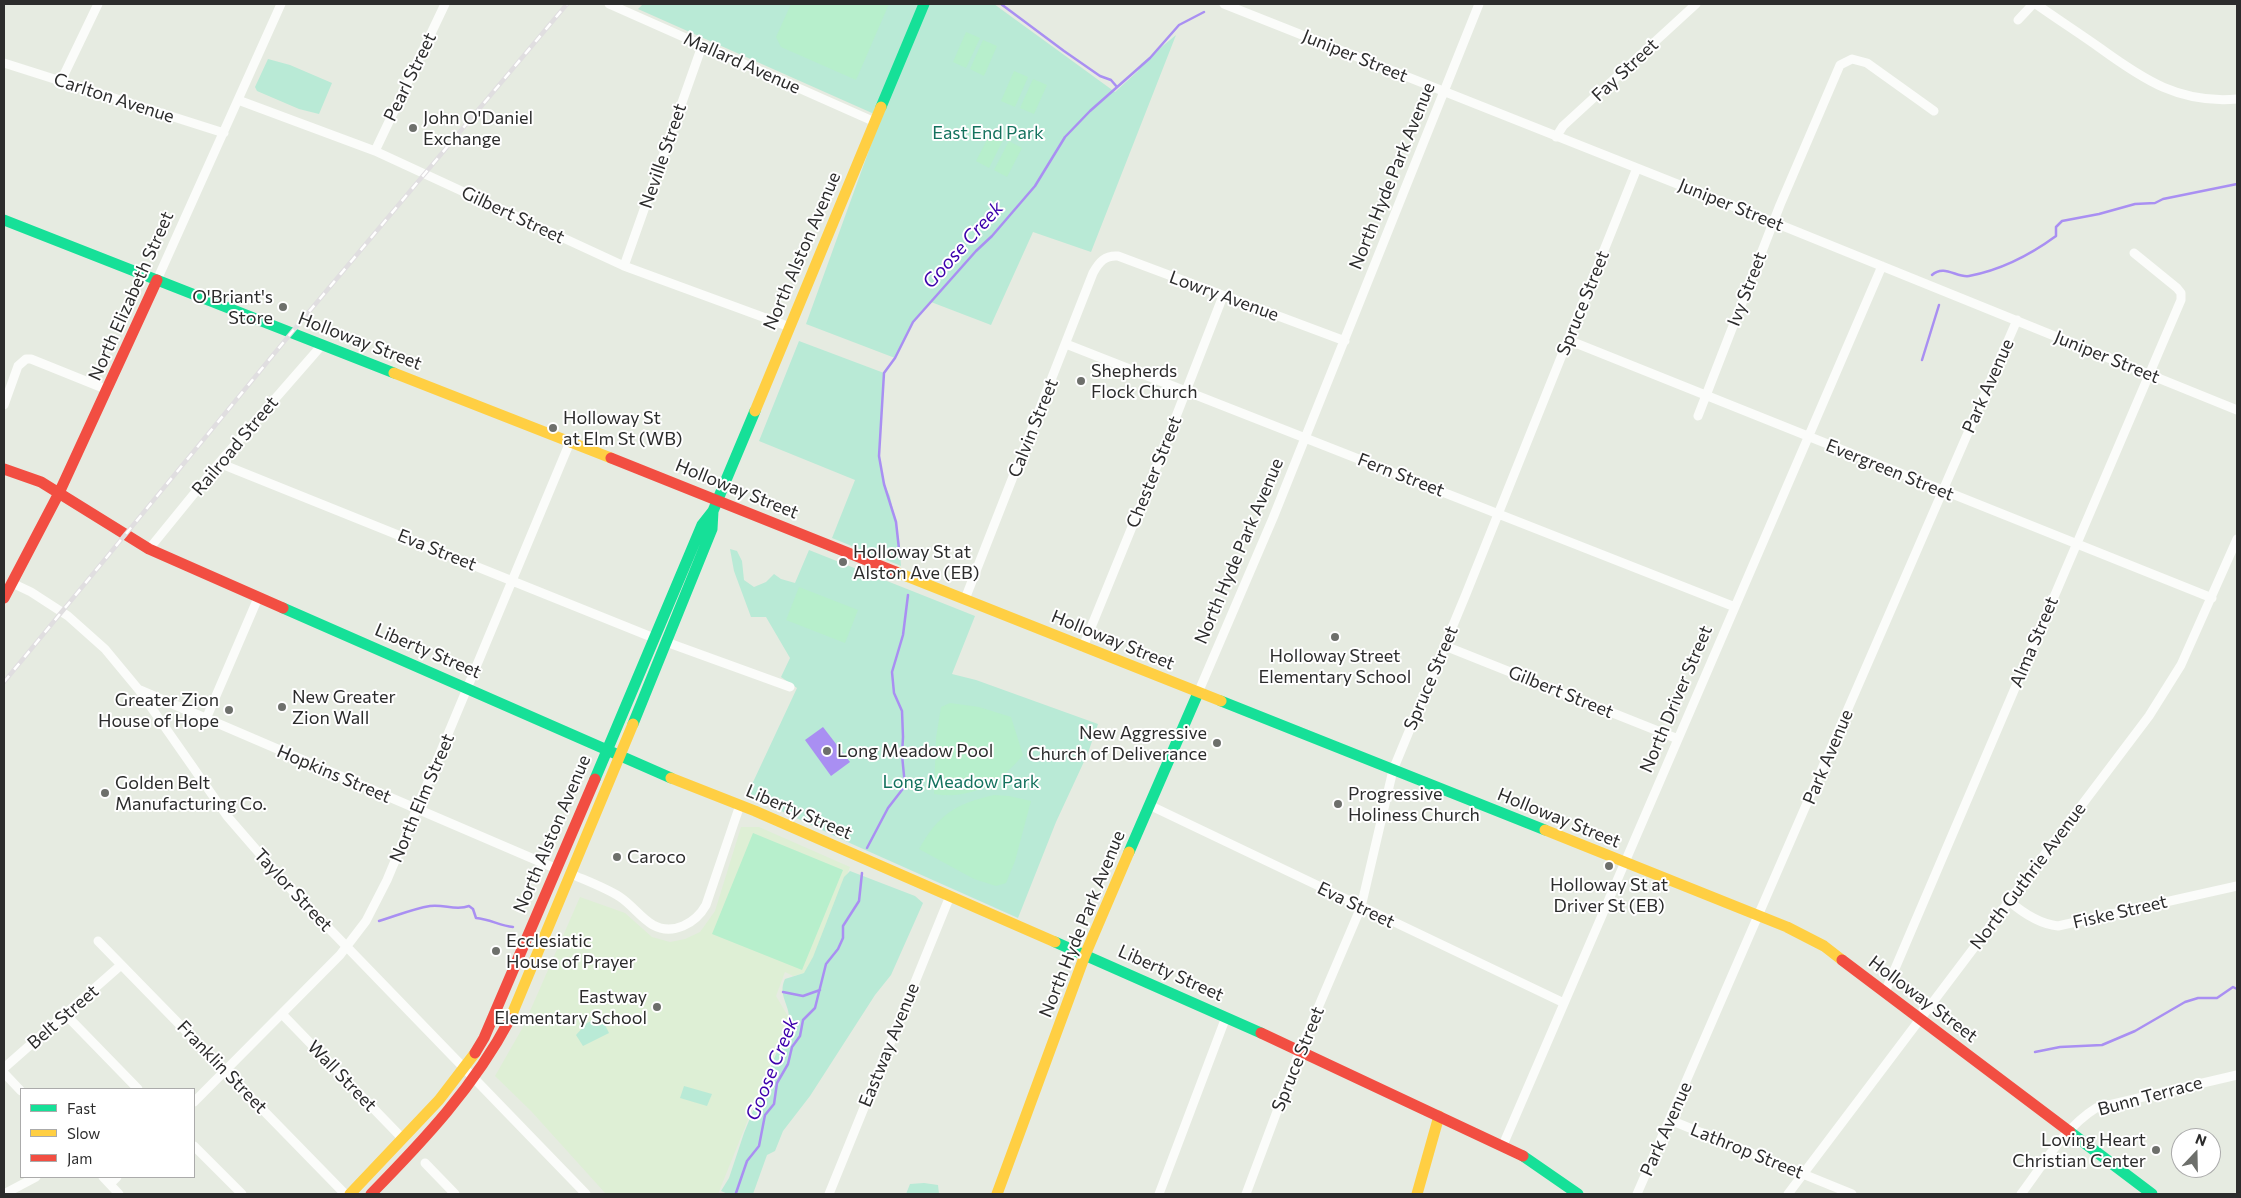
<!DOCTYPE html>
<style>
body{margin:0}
#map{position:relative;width:2241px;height:1198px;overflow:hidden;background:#e6ebe1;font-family:Commissioner,sans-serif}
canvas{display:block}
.frame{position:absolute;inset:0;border:5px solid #2c2c2c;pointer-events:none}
.legend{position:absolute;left:20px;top:1088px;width:175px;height:90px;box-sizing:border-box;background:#fff;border:1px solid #ababab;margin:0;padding:6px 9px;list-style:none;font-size:15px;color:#2c2c2c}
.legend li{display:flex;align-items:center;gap:10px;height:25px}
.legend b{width:25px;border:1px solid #ababab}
.north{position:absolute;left:2171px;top:1128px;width:50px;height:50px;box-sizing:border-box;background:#fff;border:1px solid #ababab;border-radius:50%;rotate:21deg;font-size:14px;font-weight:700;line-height:20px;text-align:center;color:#2c2c2c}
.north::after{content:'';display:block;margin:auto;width:18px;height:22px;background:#6d6f6b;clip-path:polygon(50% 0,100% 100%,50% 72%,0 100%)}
</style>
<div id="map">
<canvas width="2241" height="1198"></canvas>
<div class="frame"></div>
<ul class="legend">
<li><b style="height:6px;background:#16e098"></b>Fast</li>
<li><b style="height:6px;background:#ffcf43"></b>Slow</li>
<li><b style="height:6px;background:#f24e42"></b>Jam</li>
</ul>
<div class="north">N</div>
</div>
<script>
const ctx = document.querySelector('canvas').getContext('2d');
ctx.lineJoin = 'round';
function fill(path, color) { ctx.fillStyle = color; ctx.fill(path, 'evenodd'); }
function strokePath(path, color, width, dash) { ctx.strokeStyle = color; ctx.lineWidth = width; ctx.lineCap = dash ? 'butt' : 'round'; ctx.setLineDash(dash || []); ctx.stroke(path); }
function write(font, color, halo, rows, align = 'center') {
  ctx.font = font + ' Commissioner,sans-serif'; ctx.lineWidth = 4; ctx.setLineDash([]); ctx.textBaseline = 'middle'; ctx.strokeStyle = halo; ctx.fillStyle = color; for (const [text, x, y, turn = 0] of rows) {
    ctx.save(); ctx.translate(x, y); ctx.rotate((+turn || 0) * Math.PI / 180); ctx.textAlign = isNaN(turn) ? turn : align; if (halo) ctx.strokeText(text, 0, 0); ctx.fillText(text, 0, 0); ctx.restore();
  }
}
fill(new Path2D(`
 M 741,827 L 759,827 L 850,867 L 808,972 L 793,976 L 785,972 L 776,996 L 789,1018 L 718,1194 L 606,1194 L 531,1111 L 495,1076 L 523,1027 L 580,897 L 625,913 L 652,937 L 670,942 L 685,939 L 700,932 L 715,911 Z`), '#deefd5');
fill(new Path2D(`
 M 643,4 L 994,4 L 1115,92 L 1138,71 L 1141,64 L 1176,35 L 1091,252 L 1033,232 L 991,325 L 931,302 L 909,328 L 895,358 L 806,324 L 881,117 L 638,9 Z
 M 268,59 L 290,65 L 332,83 L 319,114 L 299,109 L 257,91 L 255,87 Z
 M 799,341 L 884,373 L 879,456 L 884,484 L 890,496 L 899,539 L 901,566 L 832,538 L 855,480 L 759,441 Z
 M 730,549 L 737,551 L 742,561 L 744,580 L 754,587 L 766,582 L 774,574 L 781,579 L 795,583 L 809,550 L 975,616 L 952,674 L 976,680 L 1098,724 L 1088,753 L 1056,822 L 1018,918 L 852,844 L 747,795 L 797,688 L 781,677 L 790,658 L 766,617 L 751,617 L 734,571 Z
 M 850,871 L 915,896 L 923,903 L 891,975 L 875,995 L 810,1096 L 783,1131 L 775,1151 L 767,1155 L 753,1194 L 728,1194 L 721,1191 L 729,1178 L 744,1133 L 789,1022 C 791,1005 777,996 785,979 L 804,973 L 813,957 L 844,877 Z
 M 601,1017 L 609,1033 L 583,1046 L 576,1035 L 587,1023 Z
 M 684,1086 L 712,1094 L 707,1106 L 680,1098 Z
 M 924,1183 L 938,1185 L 939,1194 L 906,1194 L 910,1184 Z`), '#b9ead6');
fill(new Path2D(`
 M 791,4 L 889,4 L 856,80 L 781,47 L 776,37 Z
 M 966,32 L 980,38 L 966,68 L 953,62 Z
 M 983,40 L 997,46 L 984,76 L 970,69 Z
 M 1014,71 L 1028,77 L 1015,107 L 1001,101 Z
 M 1033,79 L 1047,85 L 1034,114 L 1020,108 Z
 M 991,132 L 1004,138 L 989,168 L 976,161 Z
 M 1009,141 L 1022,148 L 1007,177 L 994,170 Z
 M 799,587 L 858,610 L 845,643 L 786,620 Z
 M 950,703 L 979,707 L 1011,717 L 1023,755 C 1000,783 971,800 934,794 L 936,738 L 941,707 Z
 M 994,795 L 1009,796 L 1031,801 L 1015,861 L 1006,883 L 996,886 L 974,879 L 919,849 C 939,814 955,804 994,795 Z
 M 753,833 L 843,870 L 802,970 L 712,934 Z`), '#b7efcc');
fill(new Path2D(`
 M 823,727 L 850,762 L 831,776 L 805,740 Z`), '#a98ff2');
strokePath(new Path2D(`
 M 1001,4 L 1064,51 L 1100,76 L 1111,80 L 1117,87
 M 1932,275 C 1944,264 1957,278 1969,276 C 2001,270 2030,255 2056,236 L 2056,227 L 2062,221 L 2099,214 L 2135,204 L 2155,203 L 2163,199 L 2237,184
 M 1922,360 L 1939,305
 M 900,558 L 896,522 L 884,484 L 879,456 L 884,373 L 895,358 L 913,322 L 976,251 L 992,236 L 1035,186 L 1065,137 L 1090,111 L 1150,58 L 1179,25 L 1204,12
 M 867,848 L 888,808 L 905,786 L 902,755 L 903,737 L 902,711 L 894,693 L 892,672 L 903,635 L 908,595
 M 379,921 C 396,916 412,909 430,906 C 444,904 456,911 469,906 L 473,909 L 476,918 C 490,919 500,926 513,927
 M 783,992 L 803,996 L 820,990
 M 2035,1052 L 2060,1047 L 2102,1045 L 2135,1031 L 2185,1002 L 2198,998 L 2217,998 L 2233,987 L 2237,989
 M 736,1193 L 747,1161 L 759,1146 L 765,1115 L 774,1104 L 777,1083 L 788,1064 L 792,1047 L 800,1036 L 803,1020 L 815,1008 L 826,964 L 838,949 L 843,938 L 843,926 L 859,901 L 862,873`), '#a98ff2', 2.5);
strokePath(new Path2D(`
 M 609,4 L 875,122
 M 1224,4 L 1773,222 L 2237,410
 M 2036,4 C 2057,19 2079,33 2100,48 C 2144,80 2180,104 2237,99
 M 2018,20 L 2033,4
 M 4,63 L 224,133
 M 61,81 L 98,4
 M 238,100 L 375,151 L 624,266 L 790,327
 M 1556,137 L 1563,126 L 1696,4
 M 375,151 L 445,4
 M 624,266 L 702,46
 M 157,280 L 281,4
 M 1568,340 L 2212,598
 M 1066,344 L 1735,607
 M 4,405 L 18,366 L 26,359 L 31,359 L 108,390
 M 1698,416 L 1780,205 L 1840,65 L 1852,59 L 1867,63 L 1934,111
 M 219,463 L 654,638
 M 149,549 L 219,463 L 322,345
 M 12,583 L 31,592 L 68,616 L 105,649 L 139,690 L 227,816 L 285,883 L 586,1194
 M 965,599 L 1093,273 C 1099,262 1105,255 1118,256 L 1345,341
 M 666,642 L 790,687
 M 1445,646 L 1678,739
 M 1083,647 L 1154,473 L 1223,296
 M 140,690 L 557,869
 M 1198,693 L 1273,518 L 1479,4
 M 206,719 L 258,598
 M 1149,805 L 1564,1003
 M 571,874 C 587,881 606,888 620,897 C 632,905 641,918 653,925 C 673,936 696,923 706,905 L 740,805
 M 2009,901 C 2023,913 2039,924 2058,926 L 2237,886
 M 98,941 L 345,1194
 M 1885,992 L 2181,300 L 2181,293 L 2177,288 L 2134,253
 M 282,1014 L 402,1138
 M 66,1015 L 138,1089
 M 4,1068 L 121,965
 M 4,1073 L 21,1091
 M 194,1102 L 340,955 L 366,921 L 387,880 L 570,442
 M 1670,1120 L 1852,1194
 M 1503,1145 L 1882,266
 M 194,1146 L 242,1194
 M 425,1163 L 455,1194
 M 103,1177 L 119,1194
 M 110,1184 L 117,1177
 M 4,1194 L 36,1177
 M 829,1194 L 950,896
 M 1159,1194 L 1226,1017
 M 1246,1194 L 1300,1050 L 1361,907 L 1393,770 L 1466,594 L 1637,168
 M 1637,1194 L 2017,320
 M 1788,1194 L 2149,716 L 2181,665 L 2237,539
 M 2021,1194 C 2043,1165 2064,1128 2096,1108 L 2237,1075`), '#fbfcfa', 9);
strokePath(new Path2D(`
 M 881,107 L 924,4
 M 4,220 L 394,373
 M 283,608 L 671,778
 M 1221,701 L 1545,830
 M 633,724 L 712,529 L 713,511 L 755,411
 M 595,779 L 702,525 L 713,511
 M 1129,852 L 1198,693
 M 1055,942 L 1261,1033
 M 2070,1132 L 2152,1194
 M 1523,1156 L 1578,1194`), '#16e098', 11);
strokePath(new Path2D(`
 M 394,373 L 611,458
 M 755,411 L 881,107
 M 896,572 L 1221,701
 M 671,778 L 755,811 L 1055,942
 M 1545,830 L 1787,927 L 1824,946 L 1842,960
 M 510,1019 L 633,724
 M 350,1194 L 439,1100 L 475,1053
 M 997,1194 L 1085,955 L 1129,852
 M 1417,1194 L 1439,1116`), '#ffcf43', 11);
strokePath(new Path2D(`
 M 611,458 L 896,572
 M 4,469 L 41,482 L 149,549 L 283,608
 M 4,598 L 59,493 L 157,280
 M 1842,960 L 2070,1132
 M 1261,1033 L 1523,1156
 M 475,1053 L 484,1038 L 595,779
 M 371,1194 C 424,1140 474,1087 510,1019`), '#f24e42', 11);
const rail = new Path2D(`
 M 4,682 L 292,332 L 567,4`);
strokePath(rail, '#e0dee0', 4.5);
strokePath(rail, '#fff', 2.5, [8]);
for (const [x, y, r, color] of [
 [413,128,5,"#6d6f6b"],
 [283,307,5,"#6d6f6b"],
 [1081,381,5,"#6d6f6b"],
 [553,428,5,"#6d6f6b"],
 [843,562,5,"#6d6f6b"],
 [1335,637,5,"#6d6f6b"],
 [282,707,5,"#6d6f6b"],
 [229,710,5,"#6d6f6b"],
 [1217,743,5,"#6d6f6b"],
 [827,751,5,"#6d6f6b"],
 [105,793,5,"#6d6f6b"],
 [1338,804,5,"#6d6f6b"],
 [617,857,5,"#6d6f6b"],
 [1609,866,5,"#6d6f6b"],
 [496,951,5,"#6d6f6b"],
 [657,1007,5,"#6d6f6b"],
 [2156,1150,5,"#6d6f6b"]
]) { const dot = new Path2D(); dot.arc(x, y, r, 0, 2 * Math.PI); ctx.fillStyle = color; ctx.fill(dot); strokePath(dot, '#fff', 2); }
write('18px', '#2c2c2c', '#fff', [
 ["Juniper Street",1355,56,22],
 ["Mallard Avenue",742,63,24],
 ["Fay Street",1625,70,-43],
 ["Pearl Street",410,77,-64],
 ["Carlton Avenue",114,98,18],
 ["Neville Street",663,156,-71],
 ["North Hyde Park Avenue",1392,176,-68],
 ["Juniper Street",1731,205,22],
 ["Gilbert Street",513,215,25],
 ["North Alston Avenue",802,251,-67],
 ["Ivy Street",1747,289,-69],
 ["North Elizabeth Street",131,296,-66],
 ["Lowry Avenue",1224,296,20],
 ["Spruce Street",1583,303,-68],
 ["Holloway Street",360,341,21],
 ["Juniper Street",2107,357,22],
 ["Park Avenue",1988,386,-66],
 ["Calvin Street",1033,428,-68],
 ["Railroad Street",235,446,-50],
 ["Evergreen Street",1890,470,22],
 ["Chester Street",1154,472,-68],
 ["Fern Street",1401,475,21],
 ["Holloway Street",737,489,22],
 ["Eva Street",437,550,22],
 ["North Hyde Park Avenue",1239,551,-67],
 ["Holloway Street",1113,640,22],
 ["Alma Street",2034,642,-67],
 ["Liberty Street",428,651,23],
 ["Spruce Street",1431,678,-67],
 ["Gilbert Street",1561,692,22],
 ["North Driver Street",1676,699,-67],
 ["Park Avenue",1828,757,-67],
 ["Hopkins Street",334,774,23],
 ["North Elm Street",422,798,-67],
 ["Liberty Street",799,812,23],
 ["Holloway Street",1559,818,22],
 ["North Alston Avenue",552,834,-67],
 ["North Guthrie Avenue",2028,876,-53],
 ["Taylor Street",293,890,47],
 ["Eva Street",1356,905,26],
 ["Fiske Street",2120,912,-13],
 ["North Hyde Park Avenue",1082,924,-68],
 ["Liberty Street",1171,973,24],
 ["Holloway Street",1923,999,37],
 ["Belt Street",63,1017,-41],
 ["Eastway Avenue",889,1045,-68],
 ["Spruce Street",1298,1059,-68],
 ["Franklin Street",222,1067,46],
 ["Wall Street",342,1076,46],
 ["Bunn Terrace",2150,1096,-15],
 ["Park Avenue",1666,1129,-66],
 ["Lathrop Street",1747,1151,22]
]);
write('18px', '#2c2c2c', '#fff', [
 ["John O'Daniel",423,118],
 ["Exchange",423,139],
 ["O'Briant's",273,297,"right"],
 ["Store",273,318,"right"],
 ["Shepherds",1091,371],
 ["Flock Church",1091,392],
 ["Holloway St",563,418],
 ["at Elm St (WB)",563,439],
 ["Holloway St at",853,552],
 ["Alston Ave (EB)",853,573],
 ["Holloway Street",1335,656,"center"],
 ["Elementary School",1335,677,"center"],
 ["New Greater",292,697],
 ["Zion Wall",292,718],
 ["Greater Zion",219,700,"right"],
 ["House of Hope",219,721,"right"],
 ["New Aggressive",1207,733,"right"],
 ["Church of Deliverance",1207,754,"right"],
 ["Long Meadow Pool",837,751],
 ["Golden Belt",115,783],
 ["Manufacturing Co.",115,804],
 ["Progressive",1348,794],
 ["Holiness Church",1348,815],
 ["Caroco",627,857],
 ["Holloway St at",1609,885,"center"],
 ["Driver St (EB)",1609,906,"center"],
 ["Ecclesiatic",506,941],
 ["House of Prayer",506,962],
 ["Eastway",647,997,"right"],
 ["Elementary School",647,1018,"right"],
 ["Loving Heart",2146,1140,"right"],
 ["Christian Center",2146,1161,"right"]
], 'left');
write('18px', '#14725e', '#fff', [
 ["East End Park",988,133],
 ["Long Meadow Park",961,782]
]);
write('italic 19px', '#3c00ac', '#fff', [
 ["Goose Creek",963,245,-48],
 ["Goose Creek",772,1069,-68]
]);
</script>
